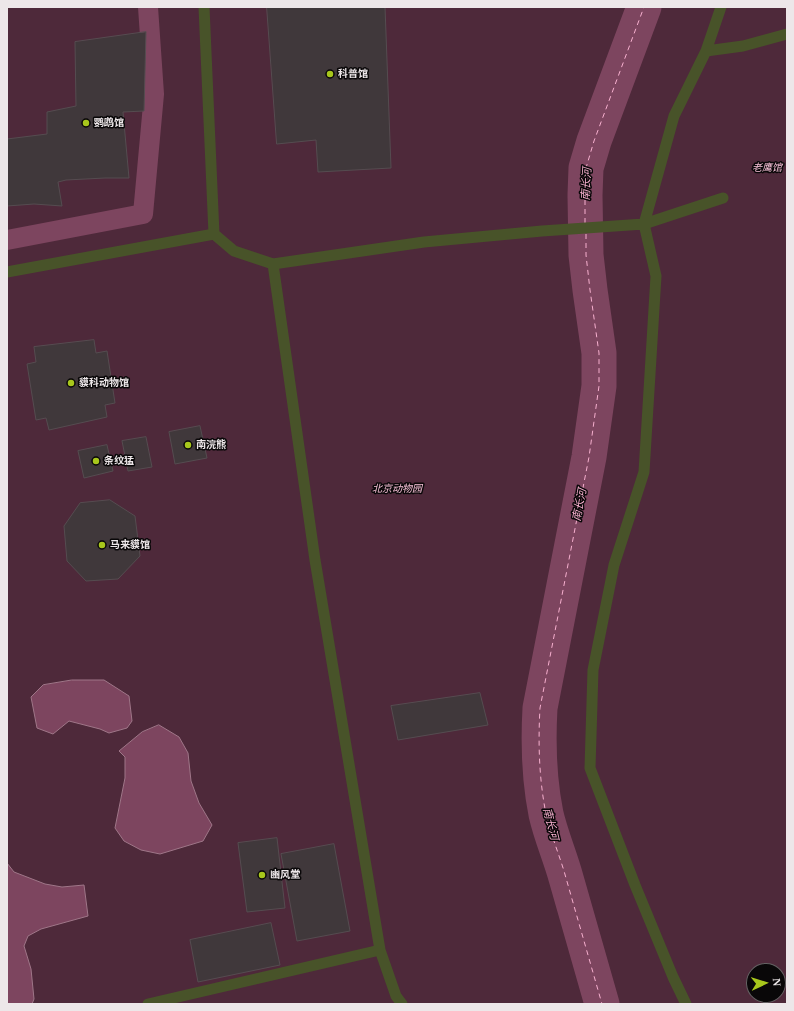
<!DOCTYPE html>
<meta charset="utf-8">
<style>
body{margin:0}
#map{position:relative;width:794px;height:1011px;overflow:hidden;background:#221b1e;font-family:"Times New Roman",serif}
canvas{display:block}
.frame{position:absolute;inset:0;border:8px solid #ede7e9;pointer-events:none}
.north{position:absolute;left:746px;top:963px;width:40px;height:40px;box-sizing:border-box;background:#090708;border:1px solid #646162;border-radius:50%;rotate:86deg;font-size:11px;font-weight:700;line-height:16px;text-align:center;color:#ede7e9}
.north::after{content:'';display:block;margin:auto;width:14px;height:18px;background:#a8c71c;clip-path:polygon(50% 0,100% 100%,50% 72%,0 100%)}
</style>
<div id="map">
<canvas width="794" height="1011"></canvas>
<div class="frame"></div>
<div class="north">N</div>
</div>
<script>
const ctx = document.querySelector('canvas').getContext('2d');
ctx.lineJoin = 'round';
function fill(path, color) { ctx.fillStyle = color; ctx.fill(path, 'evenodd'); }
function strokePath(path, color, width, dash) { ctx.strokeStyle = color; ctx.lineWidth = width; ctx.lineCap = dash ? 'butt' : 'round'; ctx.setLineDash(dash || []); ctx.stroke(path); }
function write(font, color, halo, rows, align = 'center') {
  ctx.font = font + ' "Times New Roman","Noto Sans SC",serif'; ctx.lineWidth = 3; ctx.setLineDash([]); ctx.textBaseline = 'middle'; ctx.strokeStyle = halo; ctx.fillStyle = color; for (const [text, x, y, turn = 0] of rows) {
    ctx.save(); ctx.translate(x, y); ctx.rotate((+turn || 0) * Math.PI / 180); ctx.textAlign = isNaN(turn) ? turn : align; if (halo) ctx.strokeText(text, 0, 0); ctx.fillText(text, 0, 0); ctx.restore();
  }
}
fill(new Path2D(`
 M 7,7 L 787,7 L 787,1004 L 7,1004 ZM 754,971 L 778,971 L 778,995 L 754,995 Z`), '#4e293a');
const water = new Path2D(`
 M 72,680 L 104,680 L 129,696 L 132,721 L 127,728 L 109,733 L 100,729 L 69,721 L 53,734 L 37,728 L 31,697 L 43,685 Z
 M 159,725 L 179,737 L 188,753 L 191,781 L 199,803 L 212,825 L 203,841 L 160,854 L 141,850 L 124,841 L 115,828 L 125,778 L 125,757 L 119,751 L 142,732 Z
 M 7,863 L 14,872 L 45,884 L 62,887 L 84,885 L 88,916 L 41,929 L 28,936 L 24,946 L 31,969 L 34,999 L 32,1004 L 7,1004 Z`);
fill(water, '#7d455f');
strokePath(water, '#9f7688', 1);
strokePath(new Path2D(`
 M 7,240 L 143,214 L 154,94 L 148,7`), '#7d455f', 20);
strokePath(new Path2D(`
 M 602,1004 C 590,962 578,920 566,878 C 560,856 551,836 546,814 C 539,779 538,743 540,708 L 589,457 L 599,386 L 599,353 L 590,290 L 586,255 L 585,195 L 586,168 L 594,141 L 644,7`), '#7d455f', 35);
strokePath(new Path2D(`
 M 585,223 L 585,195 L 586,168 L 594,141 L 644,7
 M 586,234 L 586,255 L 590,290 L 599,353 L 599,386 L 589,457 L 540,708 C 538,743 539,779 546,814 C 551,836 560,856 566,878 C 578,920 590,962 602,1004`), '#f7b0cf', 1, [5, 4]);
const building = new Path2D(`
 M 267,7 L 385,7 L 391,168 L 318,172 L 316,140 L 277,144 Z
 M 146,32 L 144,111 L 123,112 L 129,178 L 105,178 L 66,180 L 58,182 L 62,206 L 34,204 L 7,206 L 7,139 L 47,134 L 47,112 L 76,106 L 75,42 Z
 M 94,340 L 96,353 L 107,351 L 115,403 L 105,405 L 107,417 L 49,430 L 46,418 L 36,420 L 27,364 L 36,362 L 34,347 Z
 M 200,426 L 207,458 L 175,464 L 169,432 Z
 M 146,437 L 152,467 L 128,471 L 122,441 Z
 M 107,445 L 113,471 L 84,478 L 78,451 Z
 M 110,500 L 135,516 L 140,556 L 118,579 L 86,581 L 67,561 L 64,526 L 80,503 Z
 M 480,693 L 488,725 L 398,740 L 391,706 Z
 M 277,838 L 285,908 L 247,912 L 238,843 Z
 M 334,844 L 350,931 L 297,941 L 281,854 Z
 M 271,923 L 280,965 L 198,982 L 190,940 Z`);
fill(building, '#40383b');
strokePath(building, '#554c50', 1);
strokePath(new Path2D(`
 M 204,7 L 214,234
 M 706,51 L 721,7
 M 273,264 L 315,560 L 380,950 L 396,996 L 402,1004
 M 7,272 L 214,234 L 234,251 L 273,264 L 424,242 L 542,231 L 644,224 L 723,198
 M 148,1004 L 380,950
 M 686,1004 L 673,977 L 635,885 L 590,768 L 593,670 L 614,565 L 644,472 L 656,276 L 644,224 L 674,116 L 706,51 L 743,46 L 787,34`), '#485329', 11);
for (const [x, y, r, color] of [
 [330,74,4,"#a8c71c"],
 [86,123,4,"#a8c71c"],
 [71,383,4,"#a8c71c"],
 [188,445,4,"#a8c71c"],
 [96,461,4,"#a8c71c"],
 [102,545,4,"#a8c71c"],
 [262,875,4,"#a8c71c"]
]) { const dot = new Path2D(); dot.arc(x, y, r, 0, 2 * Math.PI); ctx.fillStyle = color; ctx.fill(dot); strokePath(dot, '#090708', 1.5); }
write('bold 10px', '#ede7e9', '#090708', [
 ["科普馆",338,74],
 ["鹦鹉馆",94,123],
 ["貘科动物馆",79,383],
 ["南浣熊",196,445],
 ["条纹猛",104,461],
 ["马来貘馆",110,545],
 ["豳风堂",270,875]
], 'left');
write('italic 10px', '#f8c1d8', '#090708', [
 ["老鹰馆",767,168],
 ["北京动物园",397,489]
]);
write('italic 11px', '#f7b0cf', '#090708', [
 ["南长河",587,184,-87],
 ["南长河",580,505,-79],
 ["南长河",550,824,76]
]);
</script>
